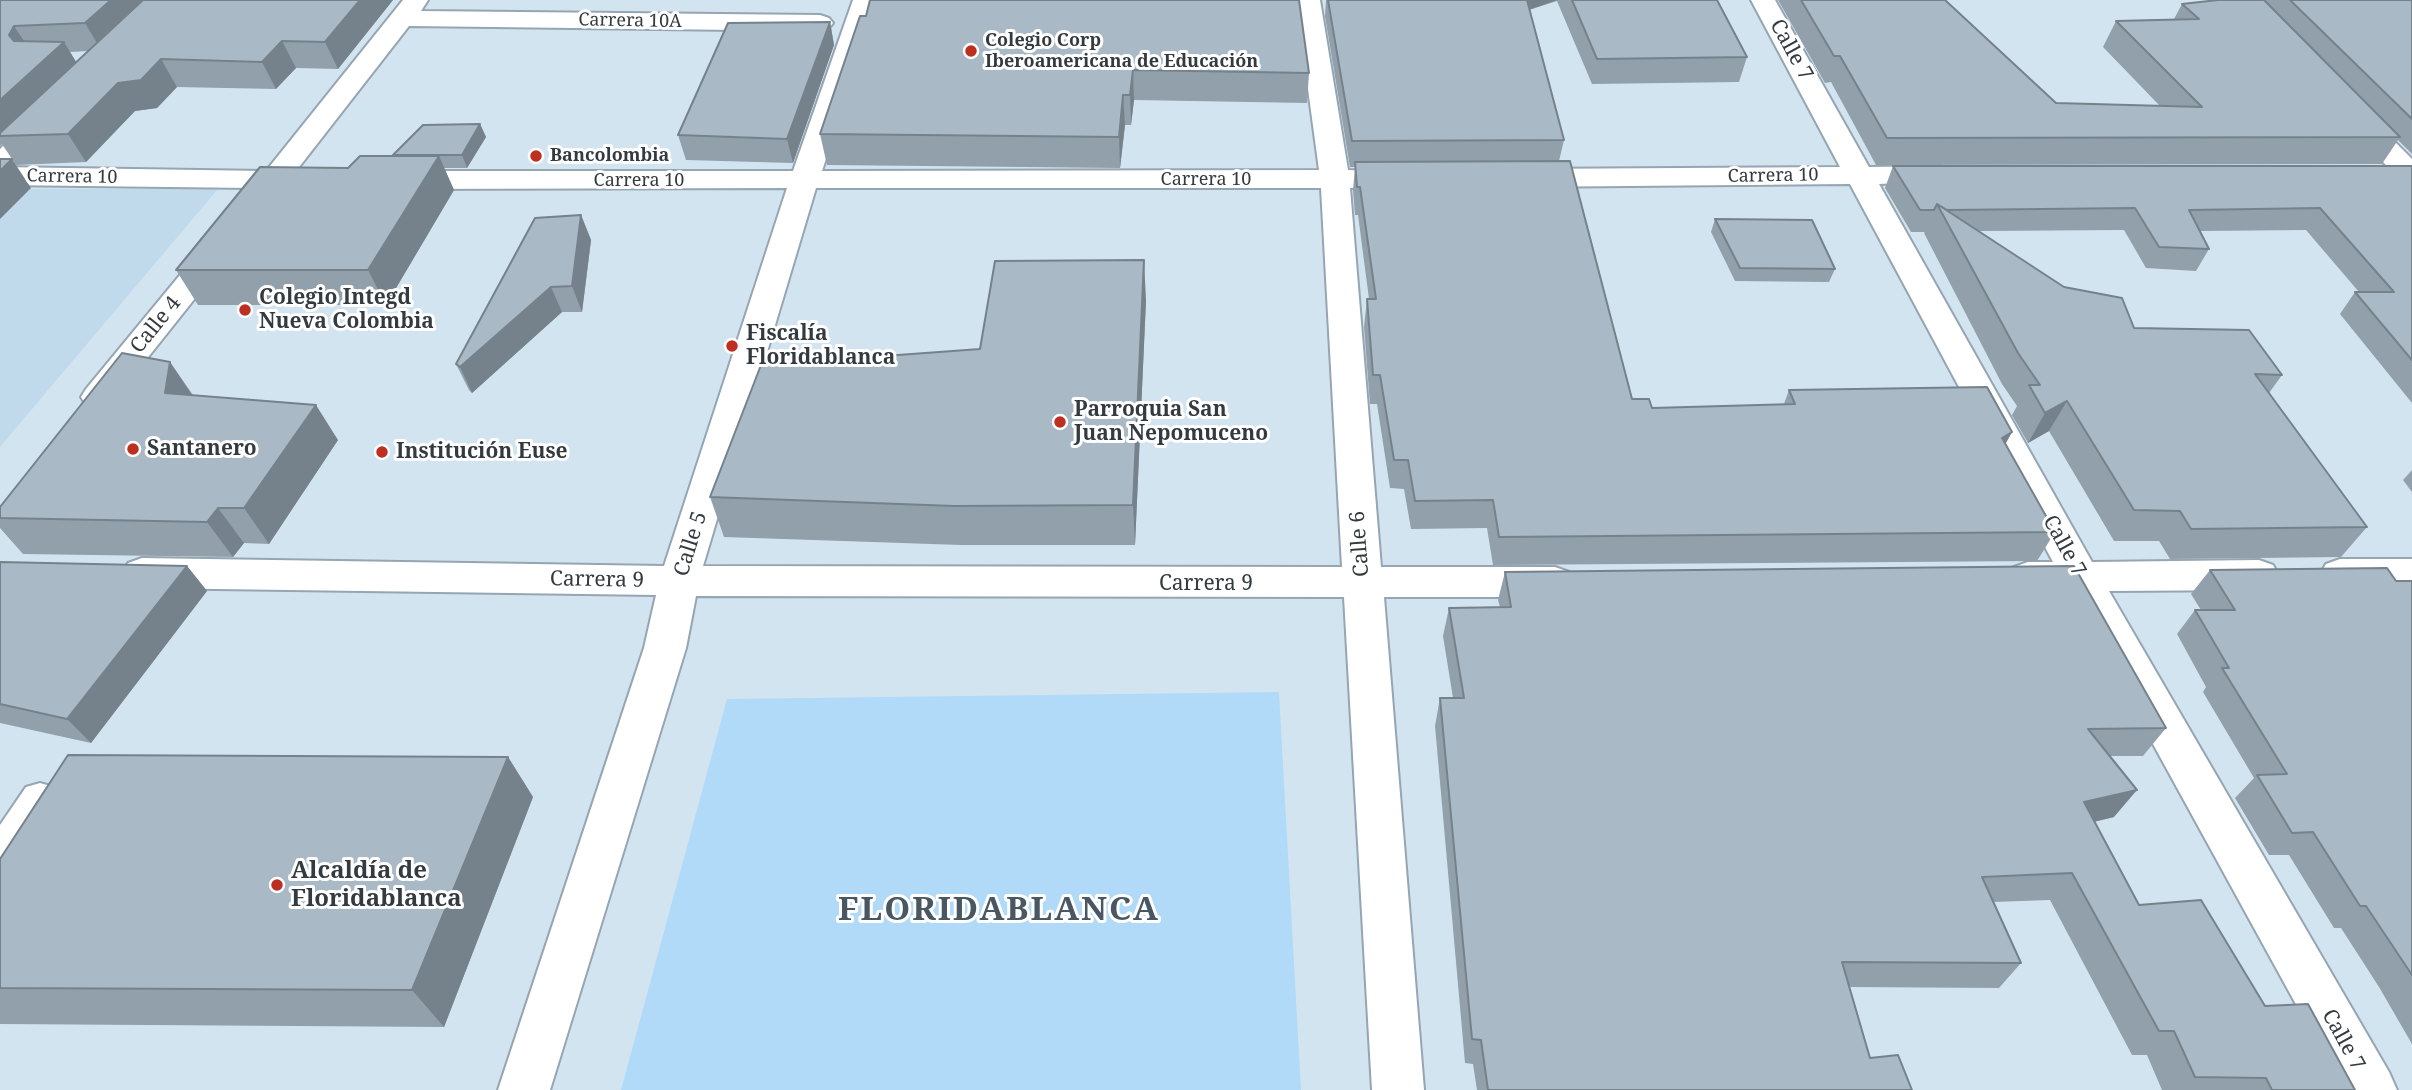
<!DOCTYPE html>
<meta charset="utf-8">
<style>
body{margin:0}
canvas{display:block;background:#d3e4f1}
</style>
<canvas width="2412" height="1090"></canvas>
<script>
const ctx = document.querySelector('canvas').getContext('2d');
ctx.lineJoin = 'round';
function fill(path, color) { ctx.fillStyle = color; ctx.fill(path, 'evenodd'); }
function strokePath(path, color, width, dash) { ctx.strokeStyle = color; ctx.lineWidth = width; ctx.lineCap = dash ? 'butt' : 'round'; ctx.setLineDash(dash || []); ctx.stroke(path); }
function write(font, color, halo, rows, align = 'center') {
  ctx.font = font + ' "Noto Serif",serif'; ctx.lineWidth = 6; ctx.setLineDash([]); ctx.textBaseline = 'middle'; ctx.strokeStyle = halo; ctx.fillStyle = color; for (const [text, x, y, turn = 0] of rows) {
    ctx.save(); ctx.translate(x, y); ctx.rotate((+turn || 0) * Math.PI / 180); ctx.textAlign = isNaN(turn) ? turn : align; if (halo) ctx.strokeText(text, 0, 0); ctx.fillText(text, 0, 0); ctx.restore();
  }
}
fill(new Path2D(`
 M 0,189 L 218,189 L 0,447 Z`), '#c1daeb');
fill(new Path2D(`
 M 1279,692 L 1301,1090 L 621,1090 L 727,699 Z`), '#b1daf8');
const lane = new Path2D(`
 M 41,116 L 50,118 L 53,123 L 50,128 L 9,168 L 0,171 L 0,149 L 32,118 Z
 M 40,783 L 54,787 L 59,799 L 14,869 L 0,875 L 0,825 L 26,787 Z`);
const street = new Path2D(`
 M 403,0 L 428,0 L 421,11 L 820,15 L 829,18 L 833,23 L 829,28 L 820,31 L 409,26 L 296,171 L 312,174 L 317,180 L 312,186 L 283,189 C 274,200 268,203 253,199 L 249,193 L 252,188 L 0,185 L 0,167 L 266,171 Z
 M 853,0 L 877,0 L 822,171 L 1319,170 L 1296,0 L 1320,0 L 1348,170 L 1415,173 L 1420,179 L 1415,185 L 1350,188 L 1381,567 L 1555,567 L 1569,572 L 1575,582 L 1569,592 L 1555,597 L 1384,597 L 1424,1090 L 1372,1090 L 1344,597 L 696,596 L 686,648 L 550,1090 L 498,1090 L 644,648 L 656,595 L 142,588 L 128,583 L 122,573 L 128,563 L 142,558 L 664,566 L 787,188 L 398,189 L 388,186 L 383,180 L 388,174 L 398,171 L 793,171 ZM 816,188 L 1321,188 L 1342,567 L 703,566 Z
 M 1751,0 L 1775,0 L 1869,167 L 1940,166 L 1950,169 L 1955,175 L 1950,181 L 1879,184 L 2092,562 L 2259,560 L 2273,565 L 2279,575 L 2273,585 L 2259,590 L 2109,591 L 2389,1072 L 2397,1090 L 2343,1090 L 2069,591 L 2028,592 L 2014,587 L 2008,577 L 2014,567 L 2028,562 L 2053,562 L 1850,184 L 1521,187 L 1511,184 L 1506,178 L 1511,172 L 1521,169 L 1840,167 Z
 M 2354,109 L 2364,111 L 2412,159 L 2412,184 L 2402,181 L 2344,123 L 2340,117 L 2344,111 Z
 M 219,239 L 230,241 L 235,248 L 110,405 L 98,409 L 86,405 L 81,397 L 86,389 L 208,241 Z
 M 2340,559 L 2412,559 L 2412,589 L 2340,589 L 2326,584 L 2320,574 L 2326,564 Z`);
strokePath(lane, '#95a5b1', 4);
strokePath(street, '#95a5b1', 4);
fill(lane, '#fff');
fill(street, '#fff');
fill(new Path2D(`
 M 0,0 L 393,0 L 338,69 L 296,68 L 276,89 L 177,87 L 157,108 L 135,111 L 86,162 L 16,165 L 2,144 L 0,146 ZM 88,51 L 76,62 L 70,52 Z
 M 1326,0 L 1717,0 L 1747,57 L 1739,82 L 1592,84 L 1557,1 L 1529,10 L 1564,140 L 1559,161 L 1632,399 L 1652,408 L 1784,404 L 1789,390 L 2012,432 L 2005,444 L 2055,532 L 2037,561 L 1493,565 L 1487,528 L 1411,529 L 1404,489 L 1390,488 L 1377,404 L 1370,404 L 1364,327 L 1367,299 L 1369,299 L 1358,215 L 1355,215 L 1353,190 L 1355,167 L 1350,167 L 1325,16 Z
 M 1778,0 L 1945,0 L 2056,103 L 2160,106 L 2103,47 L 2116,21 L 2174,19 L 2182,4 L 2218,0 L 2412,0 L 2412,154 L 2398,140 L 2382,164 L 1876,165 L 1831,82 L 1825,83 Z
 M 860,16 L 1309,73 L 1307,103 L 1134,100 L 1131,125 L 1125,125 L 1120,168 L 827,165 L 820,134 Z
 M 830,22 L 834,45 L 793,163 L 686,160 L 678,135 Z
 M 480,124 L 486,137 L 467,168 L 444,168 L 454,190 L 386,305 L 198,305 L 176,270 L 348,168 L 394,156 L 393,155 Z
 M 1893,166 L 2412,166 L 2412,403 L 2340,314 L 2355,292 L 2359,292 L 2306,230 L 2200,231 L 2209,249 L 2196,271 L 2146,268 L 2124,230 L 1979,231 L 2064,287 L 2134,328 L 2282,375 L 2269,393 L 2367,527 L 2341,557 L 2170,559 L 2159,541 L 2114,541 L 2049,431 L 2028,443 L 2012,415 L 2017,406 L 2002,384 L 1924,233 L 1925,232 L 1911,232 L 1885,188 Z
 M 581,215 L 591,240 L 582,312 L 562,312 L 472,393 L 469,390 L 456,364 Z
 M 1715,219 L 1835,269 L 1829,282 L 1735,281 L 1711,232 Z
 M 1146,300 L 1135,545 L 961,545 L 724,537 L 710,497 L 980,349 Z
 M 170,362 L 193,395 L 338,440 L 269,544 L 244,543 L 233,557 L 23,554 L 0,528 L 0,507 Z
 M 2412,470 L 2412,492 L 2403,480 Z
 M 0,562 L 187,566 L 207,591 L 91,743 L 0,723 Z
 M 2210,570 L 2412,581 L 2412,1044 L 2379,987 L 2341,928 L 2334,928 L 2289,855 L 2269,855 L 2235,798 L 2254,778 L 2203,692 L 2206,687 L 2177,634 L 2195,610 L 2201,610 L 2191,594 Z
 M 1505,572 L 2166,728 L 2143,756 L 2110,756 L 2114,817 L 2094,822 L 2139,905 L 2265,1006 L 2355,1090 L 2162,1090 L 2147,1055 L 2132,1055 L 2050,900 L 1993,902 L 2021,963 L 1999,988 L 1849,987 L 1870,1058 L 1912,1090 L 1477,1090 L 1473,1064 L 1465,1063 L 1435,726 L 1440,698 L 1453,698 L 1443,636 L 1449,608 L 1500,607 L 1498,600 Z
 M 508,757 L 533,797 L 444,1027 L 0,1024 L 0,859 Z`), '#91a0aa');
fill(new Path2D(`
 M 111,0 L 155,0 L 101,50 L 85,23 Z
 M 360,0 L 393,0 L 338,69 L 325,42 Z
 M 1522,0 L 1557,0 L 1520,13 Z
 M 830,22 L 834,45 L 793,163 L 787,139 Z
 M 14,26 L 32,53 L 27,62 L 9,35 Z
 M 282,41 L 296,68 L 276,89 L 262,62 Z
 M 64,42 L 81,70 L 0,136 L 0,100 Z
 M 161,59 L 177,87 L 157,108 L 135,111 L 86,162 L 68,134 L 118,83 Z
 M 1133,70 L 1134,100 L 1131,125 L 1130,95 Z
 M 1123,95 L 1125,125 L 1120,168 L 1119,137 Z
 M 480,124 L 486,137 L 467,168 L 462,155 Z
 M 439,156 L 454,190 L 386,305 L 368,270 Z
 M 12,159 L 31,188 L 0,219 L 0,171 Z
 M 581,215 L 591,240 L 582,312 L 572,286 Z
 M 1144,260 L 1146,300 L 1135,545 L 1133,505 Z
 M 551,287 L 562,312 L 472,393 L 460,367 Z
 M 170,362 L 194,398 L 165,393 Z
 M 2067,401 L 2049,431 L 2028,443 L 2045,413 Z
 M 316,405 L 338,440 L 269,544 L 244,508 Z
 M 2012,432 L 1996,461 L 2002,438 Z
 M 218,508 L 244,543 L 233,557 L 207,522 Z
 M 187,566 L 207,591 L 91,743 L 67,719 Z
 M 508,757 L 533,797 L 444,1027 L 412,990 Z
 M 2137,790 L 2114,817 L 2062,829 L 2084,802 Z`), '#76828b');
const building = new Path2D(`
 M 0,0 L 111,0 L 85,23 L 14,26 L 9,35 L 14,41 L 64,42 L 0,100 Z
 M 143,0 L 360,0 L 325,42 L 282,41 L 262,62 L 161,59 L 141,80 L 118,83 L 68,134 L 0,136 L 0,133 Z
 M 870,0 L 1299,0 L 1309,73 L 1133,70 L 1130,95 L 1123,95 L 1119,137 L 820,134 L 860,16 L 866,16 Z
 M 1328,0 L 1527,0 L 1564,140 L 1352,141 Z
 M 1572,0 L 1717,0 L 1747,57 L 1597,59 Z
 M 1801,0 L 1945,0 L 2056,103 L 2202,107 L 2116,21 L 2199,19 L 2182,4 L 2218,0 L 2264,0 L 2400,137 L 1887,138 L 1840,56 L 1834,56 Z
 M 2290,0 L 2412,0 L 2412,119 Z
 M 830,22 L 787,139 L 678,135 L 728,23 Z
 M 480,124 L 462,155 L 393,155 L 423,125 Z
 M 360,156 L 439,156 L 368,270 L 176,270 L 260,167 L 348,168 Z
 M 0,159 L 12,159 L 0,171 Z
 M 1570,161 L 1632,399 L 1649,399 L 1652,408 L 1795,404 L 1789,390 L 1987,387 L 2012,432 L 2002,438 L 2055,532 L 1499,537 L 1493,500 L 1415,501 L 1408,460 L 1394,460 L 1380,375 L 1373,375 L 1367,299 L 1376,299 L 1360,187 L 1357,187 L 1355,162 Z
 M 1893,166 L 2412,166 L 2412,360 L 2355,292 L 2394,292 L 2320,208 L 2189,210 L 2209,249 L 2159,247 L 2135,208 L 1947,210 L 1937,204 L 1934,210 L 1920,210 Z
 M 1937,204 L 2064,287 L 2122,298 L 2134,328 L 2249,330 L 2282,375 L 2255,374 L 2367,527 L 2191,529 L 2180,511 L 2134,510 L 2067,401 L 2045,413 L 2029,385 L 2040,385 L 2018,353 Z
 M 581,215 L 572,286 L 551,287 L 460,367 L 456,364 L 535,218 Z
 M 1715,219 L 1812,220 L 1835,269 L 1740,268 Z
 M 1144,260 L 1133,505 L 954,506 L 710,497 L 761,365 L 980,349 L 995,261 Z
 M 122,353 L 170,362 L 165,393 L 316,405 L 244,508 L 218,508 L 207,522 L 0,518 L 0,507 Z
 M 0,562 L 187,566 L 67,719 L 0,704 Z
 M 2074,566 L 2166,728 L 2088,729 L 2137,790 L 2084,802 L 2139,905 L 2201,900 L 2265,1006 L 2308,1004 L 2355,1090 L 2272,1090 L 2266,1078 L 2195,1077 L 2174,1031 L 2159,1031 L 2072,873 L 1982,877 L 2021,963 L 1842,962 L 1870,1058 L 1898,1055 L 1912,1090 L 1488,1090 L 1481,1040 L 1472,1039 L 1440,698 L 1464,698 L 1449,608 L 1511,607 L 1505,572 Z
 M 2387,568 L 2396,581 L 2412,581 L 2412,975 L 2366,906 L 2360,906 L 2313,832 L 2292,833 L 2257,775 L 2287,774 L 2222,668 L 2229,668 L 2195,610 L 2235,610 L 2210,570 Z
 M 68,755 L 508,757 L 412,990 L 0,988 L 0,859 Z`);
fill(building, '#a9bac6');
strokePath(building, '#76828b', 2);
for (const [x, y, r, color] of [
 [971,51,7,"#bd3021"],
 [536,156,7,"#bd3021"],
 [245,310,7,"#bd3021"],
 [732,346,7,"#bd3021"],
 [1060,422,7,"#bd3021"],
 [133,449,7,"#bd3021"],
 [382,452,7,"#bd3021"],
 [277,885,7,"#bd3021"]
]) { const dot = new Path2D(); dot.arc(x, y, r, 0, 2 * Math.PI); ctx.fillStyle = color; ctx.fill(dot); strokePath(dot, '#fff', 2.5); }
write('18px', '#343b40', '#fff', [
 ["Carrera 10A",630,21,1],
 ["Carrera 10",1773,176,-1],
 ["Carrera 10",72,177,1],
 ["Carrera 10",1206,180],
 ["Carrera 10",639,181]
]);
write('bold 18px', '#343b40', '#fff', [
 ["Colegio Corp",985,41],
 ["Iberoamericana de Educación",985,62],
 ["Bancolombia",550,156]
], 'left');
write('21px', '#343b40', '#fff', [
 ["Calle 7",1791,50,61],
 ["Calle 4",156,325,-51],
 ["Calle 5",691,544,-73],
 ["Calle 6",1360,544,-94],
 ["Calle 7",2064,546,61],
 ["Carrera 9",597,580,1],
 ["Carrera 9",1206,584],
 ["Calle 7",2343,1040,61]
]);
write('bold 21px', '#343b40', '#fff', [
 ["Colegio Integd",259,298],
 ["Nueva Colombia",259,322],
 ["Fiscalía",746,334],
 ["Floridablanca",746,358],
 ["Parroquia San",1074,410],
 ["Juan Nepomuceno",1074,434],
 ["Santanero",147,449],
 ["Institución Euse",396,452]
], 'left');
write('bold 24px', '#343b40', '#fff', [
 ["Alcaldía de",291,871],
 ["Floridablanca",291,899]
], 'left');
ctx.letterSpacing = '2px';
write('bold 33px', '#485762', '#fff', [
 ["FLORIDABLANCA",999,911]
]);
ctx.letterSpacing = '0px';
</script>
